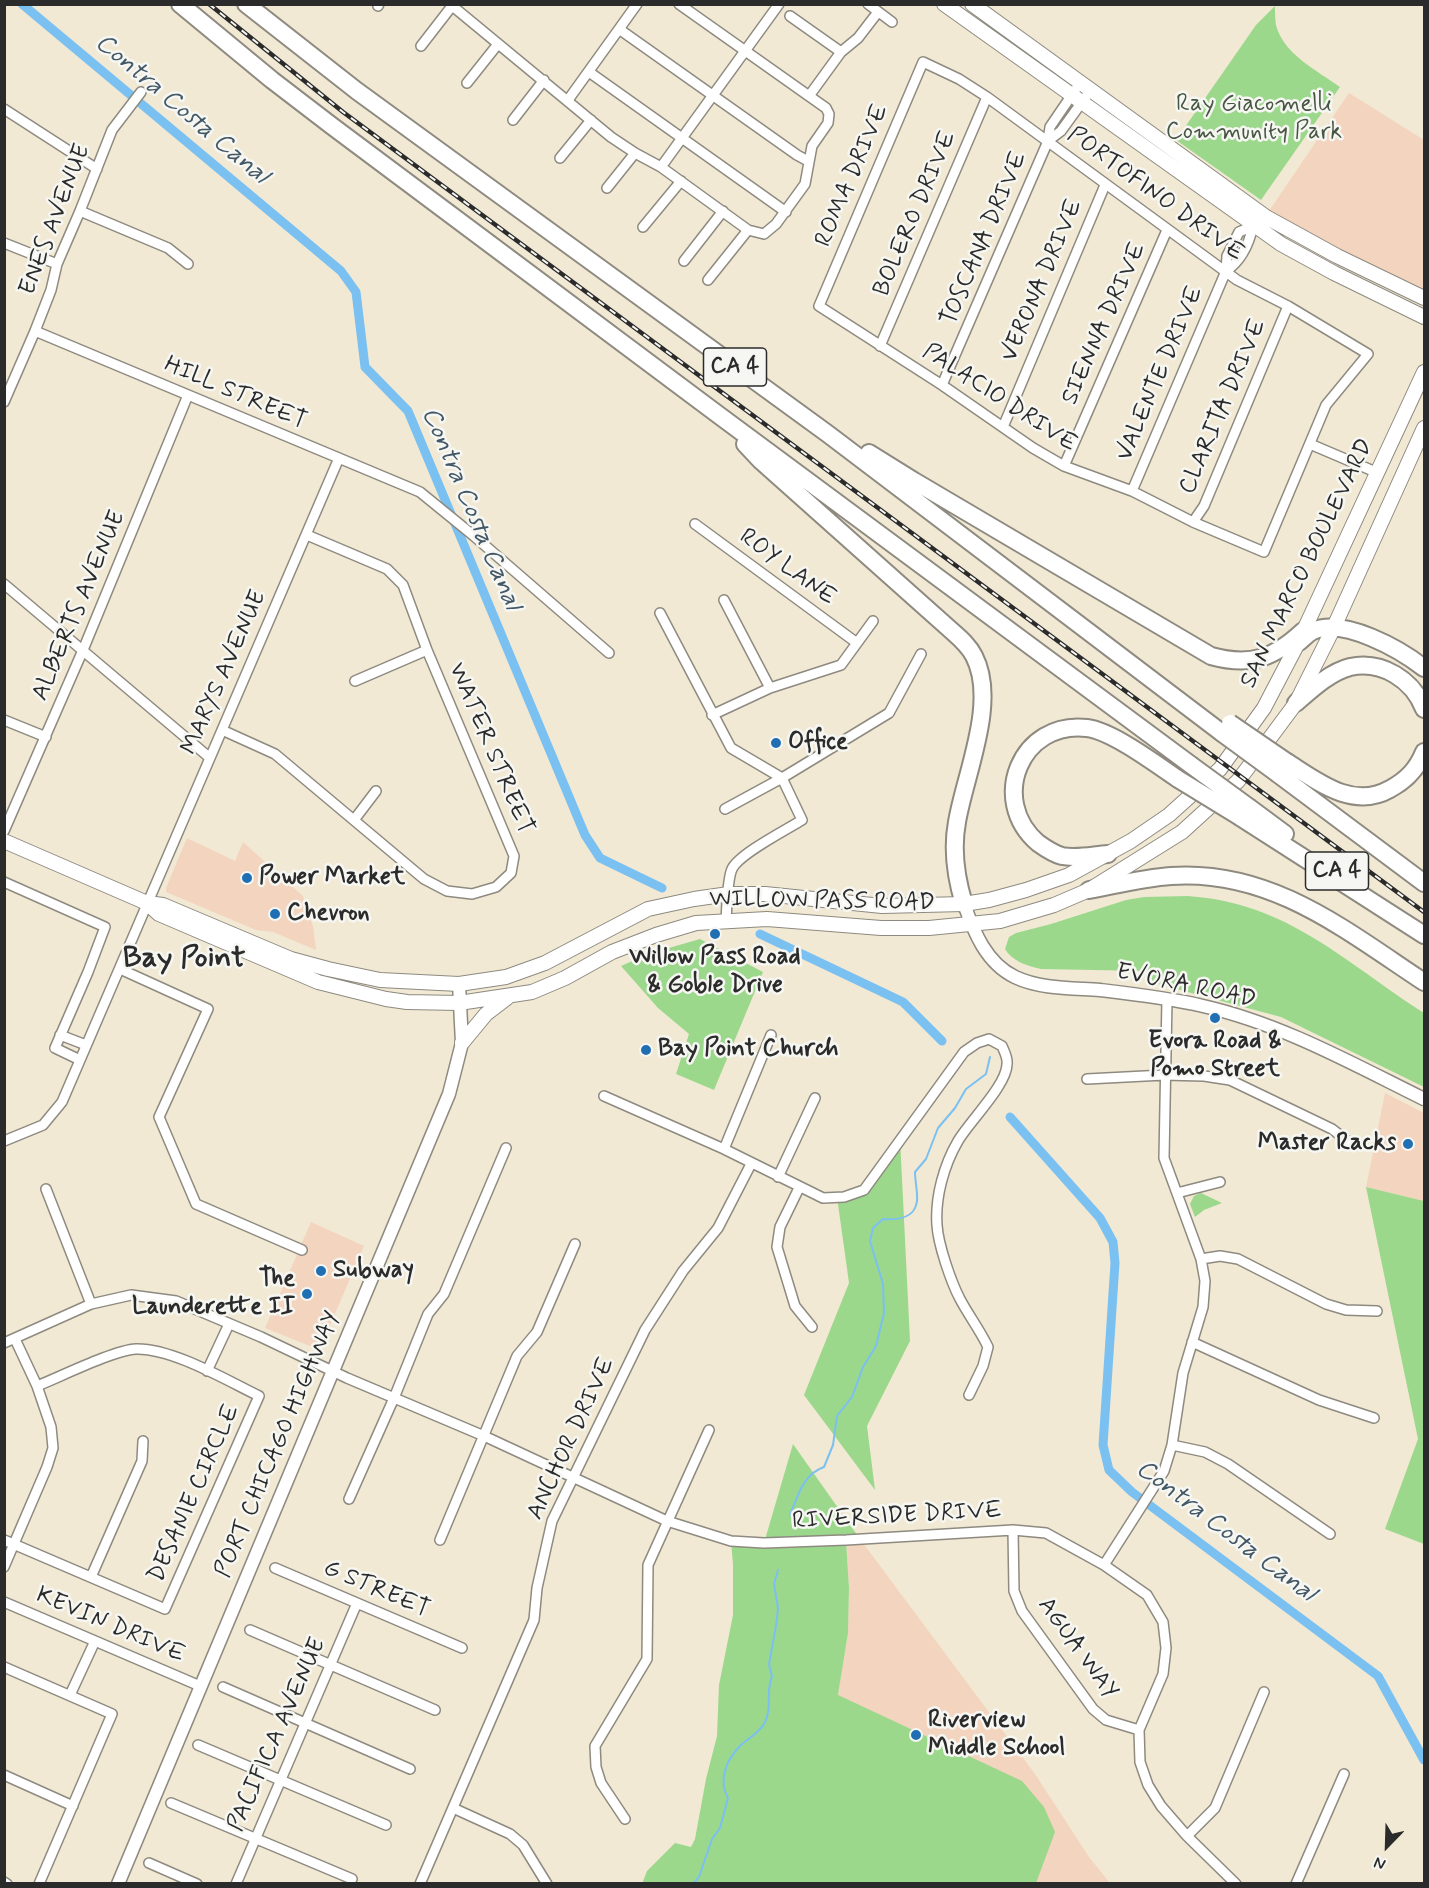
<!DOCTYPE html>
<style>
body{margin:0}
#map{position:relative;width:1429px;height:1888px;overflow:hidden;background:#f1e9d4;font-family:Mynerve,sans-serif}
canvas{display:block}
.frame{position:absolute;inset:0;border:6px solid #2b2b2b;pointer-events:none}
.north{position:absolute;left:1357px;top:1816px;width:60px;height:60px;-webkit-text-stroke:4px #f6f6f2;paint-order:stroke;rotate:203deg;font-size:16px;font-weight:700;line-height:24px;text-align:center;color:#2b2b2b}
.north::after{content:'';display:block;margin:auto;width:21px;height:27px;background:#2b2b2b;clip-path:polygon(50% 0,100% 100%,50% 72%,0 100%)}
</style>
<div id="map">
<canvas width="1429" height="1888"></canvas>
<div class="frame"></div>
<div class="north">N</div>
</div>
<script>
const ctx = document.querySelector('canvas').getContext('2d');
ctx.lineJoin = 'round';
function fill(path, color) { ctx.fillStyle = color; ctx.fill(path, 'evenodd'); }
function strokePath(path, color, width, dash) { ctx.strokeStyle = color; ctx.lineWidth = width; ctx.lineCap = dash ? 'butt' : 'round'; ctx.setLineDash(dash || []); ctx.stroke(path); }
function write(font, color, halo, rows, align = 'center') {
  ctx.font = font + ' Mynerve,sans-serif'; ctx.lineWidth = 5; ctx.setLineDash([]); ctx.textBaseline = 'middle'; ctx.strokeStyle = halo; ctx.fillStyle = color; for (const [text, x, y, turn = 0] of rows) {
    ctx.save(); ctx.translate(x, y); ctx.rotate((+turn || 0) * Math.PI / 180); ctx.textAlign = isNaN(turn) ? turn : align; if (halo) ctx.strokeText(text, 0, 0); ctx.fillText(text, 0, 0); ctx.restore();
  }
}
fill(new Path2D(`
 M 1349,93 L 1424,140 L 1424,293 L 1326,247 L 1269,211 Z
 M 187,838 L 235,861 L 243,842 L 303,896 L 313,926 L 316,950 L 273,932 L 256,930 L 166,892 L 166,888 Z
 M 1385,1093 L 1424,1113 L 1424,1201 L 1366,1187 Z
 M 311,1222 L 364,1246 L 322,1344 L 315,1348 L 265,1328 Z
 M 860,1539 L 1035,1774 L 1089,1857 L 1110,1883 L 779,1884 L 838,1695 L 848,1633 L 849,1588 L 846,1540 Z`), '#f3d4bf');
fill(new Path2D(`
 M 1275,6 C 1275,12 1275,19 1276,25 C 1283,54 1318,71 1340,87 L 1261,200 L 1176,140 L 1256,25 Z
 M 1188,896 C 1214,898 1239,903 1264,913 C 1321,935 1373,981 1424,1013 L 1424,1087 L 1281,1017 L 1154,983 L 1146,971 L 1041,969 C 1027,966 1012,961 1005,949 L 1009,937 L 1016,933 L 1051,924 L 1126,900 L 1144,897 Z
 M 700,939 L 763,972 L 714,1090 L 676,1074 L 689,1034 L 658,1008 L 621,966 L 648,954 Z
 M 900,1138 L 910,1341 L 867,1426 L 875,1490 L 804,1395 L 849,1283 L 837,1197 L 864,1190 Z
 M 1366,1187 L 1424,1201 L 1424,1544 L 1385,1529 L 1418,1439 Z
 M 1201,1193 L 1222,1203 L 1204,1210 L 1195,1217 L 1190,1204 L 1194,1196 Z
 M 793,1444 L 860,1539 L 846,1541 L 849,1588 L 848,1633 L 838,1695 L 1022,1781 L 1044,1807 L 1055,1832 L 1036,1883 L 642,1884 L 647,1871 L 675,1843 L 691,1847 L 695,1839 L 706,1779 L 717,1736 L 719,1685 L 733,1615 L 733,1564 L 731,1541 L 764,1543 Z`), '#9cd88c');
strokePath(new Path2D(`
 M 790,1515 C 798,1496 803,1474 824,1467 L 833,1445 L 837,1416 L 852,1397 L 863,1367 L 876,1346 L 884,1313 L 883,1284 L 870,1241 L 873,1228 L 883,1219 C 897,1220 915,1219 917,1201 C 918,1194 915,1181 915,1172 L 926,1159 L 938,1128 L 955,1108 L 966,1089 L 986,1074 L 990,1057
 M 693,1884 L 699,1877 L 712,1839 L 720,1828 L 728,1798 C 718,1781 726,1760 740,1746 C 747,1739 759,1733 764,1724 C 773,1709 765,1692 772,1677 L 769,1664 L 776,1626 L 778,1608 L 774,1584 L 778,1570`), '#7ac0f1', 2);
strokePath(new Path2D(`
 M 22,4 L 341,271 L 356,292 L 365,367 L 408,411 L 585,835 L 600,858 L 662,888
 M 760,934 L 903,1002 L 942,1041
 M 1010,1117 L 1100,1218 L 1113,1242 L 1115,1263 L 1103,1445 L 1109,1470 L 1132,1492 L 1378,1676 L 1424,1760`), '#7ac0f1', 9);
const minor = new Path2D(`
 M 450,4 L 611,137 L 635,153 L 661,167 L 748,230 L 764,234 L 776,224 L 805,184 L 812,146 L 828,123 L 829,114 L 826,108 L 809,96 L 841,52 L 858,38 L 878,12
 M 679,4 L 809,96
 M 868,4 L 892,22
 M 378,6 L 379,4
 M 790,16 L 841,52
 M 619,29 L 797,155 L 808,161
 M 421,46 L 452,6
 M 923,62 L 959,79 L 987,97 L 1237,280 L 1288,306 L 1368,354 L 1326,405 L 1264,552 L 1193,522 L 1132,491 L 1064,466 L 1033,448 L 942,385 L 819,306 Z
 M 589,72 L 786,212
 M 467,83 L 498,44
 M 568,100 L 637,4
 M 4,109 L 97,169
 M 513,120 L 544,80
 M 1048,141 L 1061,131 L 1090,91
 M 560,158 L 591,120
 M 661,167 L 779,4
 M 607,188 L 635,153
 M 80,211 L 168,248 L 188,264
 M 643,227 L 681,181
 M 4,243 L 57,264
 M 684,261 L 723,211
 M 1226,271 C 1241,261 1249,244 1253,226
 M 708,280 L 748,230
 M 35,331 L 420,492 L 474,536 L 609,653
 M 880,346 L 987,97
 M 942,385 L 1048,141 L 1050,127 L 1080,83
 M 4,402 L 35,331 L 51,290 L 57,264 L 80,211 L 112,130 L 141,92
 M 1003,427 L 1105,185
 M 1310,444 L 1378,473
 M 1064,466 L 1167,230
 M 1132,491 L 1226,271 L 1227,256 L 1239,232 L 1253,226
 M 1193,522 L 1204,506 L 1288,306
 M 695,524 L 857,643
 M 4,584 L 210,758
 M 724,600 L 770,688
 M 660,613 L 731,748 L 782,778 L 802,820 C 786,830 739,854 732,869 C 727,880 727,907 726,921
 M 355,681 L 427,650
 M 712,715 L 770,688 L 841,665 L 873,621
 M 4,720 L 46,737
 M 222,730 L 275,754 L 424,879 L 447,891 L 472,894 L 496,887 L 511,873 L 514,856 L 427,650 L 403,585 L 387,569 L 307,535
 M 725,809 L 782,778 L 889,713 L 921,654
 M 354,820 L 376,791
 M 4,831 L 83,650 L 188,395
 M 4,882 L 105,927 L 88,972 L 55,1048 L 80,1060
 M 120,969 L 208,1009 L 159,1117 L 196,1204 L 302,1250
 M 60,1035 L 86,1045
 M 1087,1079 L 1164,1075 L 1204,1076 L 1230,1080 L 1332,1129 L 1349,1142
 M 604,1096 L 724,1149 L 823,1198 L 844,1197 L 864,1190 L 964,1052 L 977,1043 L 989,1039 L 1002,1046 C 1004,1051 1008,1058 1007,1064 C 1007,1085 969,1122 958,1141 C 944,1165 935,1197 937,1225 C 938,1244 951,1282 960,1299 C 969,1316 980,1330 988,1347 L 983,1366 L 969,1395
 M 4,1141 L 43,1125 L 62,1102 L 339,458
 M 724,1149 L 771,1035
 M 778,1177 L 815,1098
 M 799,1188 L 780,1227 L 777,1247 L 795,1306 L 812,1327
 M 46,1189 L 91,1304
 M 1177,1193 L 1220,1182
 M 1201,1259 L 1220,1256 L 1238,1259 L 1326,1304 L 1346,1310 L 1377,1311
 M 1192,1342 L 1319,1400 L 1374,1418
 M 4,1343 L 91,1304 L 131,1295 L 176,1301 L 261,1337 L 347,1378 L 484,1436 L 667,1521 L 731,1541 L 764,1543 L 846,1540 L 1013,1530 L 1046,1533 L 1104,1565 L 1147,1595 L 1163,1622 L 1166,1648 L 1163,1674 L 1139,1730 L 1140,1762 L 1148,1785 L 1161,1806 L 1187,1836 L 1236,1884
 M 207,1371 L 229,1324
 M 1172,1445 L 1205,1452 L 1228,1464 L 1330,1534
 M 349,1499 L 394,1398 L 428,1314 L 444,1294 L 506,1148
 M 1013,1530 L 1014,1591 L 1022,1611 L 1093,1709 L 1106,1720 L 1139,1730
 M 4,1540 L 165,1609 L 259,1396 C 226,1380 172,1348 136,1349 C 114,1350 60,1377 37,1386
 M 440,1540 L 517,1356 L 537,1332 L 575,1244
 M 1104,1565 L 1164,1471 L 1172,1445 L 1183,1373 L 1203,1307 L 1205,1281 L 1201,1259 L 1164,1158 L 1167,999
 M 4,1567 L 47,1467 L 53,1448 L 51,1427 L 37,1386 L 15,1339
 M 275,1568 L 462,1648
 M 91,1577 L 142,1461 L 143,1441
 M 4,1602 L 200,1686
 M 250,1630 L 435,1710
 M 4,1667 L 112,1714 L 39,1884
 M 223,1687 L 410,1769
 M 70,1695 L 95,1641
 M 198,1745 L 386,1825
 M 4,1775 L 73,1806
 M 171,1803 L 352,1879
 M 453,1808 L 510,1834 L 523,1845 L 547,1884
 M 625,1819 L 601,1783 L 596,1767 L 595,1746 L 647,1659 L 648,1565 L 709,1430
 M 1187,1836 L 1215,1808 L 1264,1692
 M 149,1863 L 197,1884
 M 4,1882 L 7,1884
 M 236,1884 L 357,1603
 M 420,1884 L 534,1620 L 537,1588 L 552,1521 L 645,1330 L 683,1271 L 718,1228 L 751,1164
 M 1296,1884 L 1344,1774`);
const tertiary = new Path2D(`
 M 964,904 C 974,932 986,963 1015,977 C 1040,989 1072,988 1100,990 C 1134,994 1169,998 1203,1006 C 1282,1024 1353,1064 1424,1099
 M 118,1884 L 449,1094 L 462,1043 L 459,984`);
const secondary = new Path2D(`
 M 944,4 L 1281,244 L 1334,273 L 1424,317
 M 972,4 L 1266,217 L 1337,256 L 1424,298
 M 4,841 L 147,903 L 163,905 L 291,959 L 328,969 L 380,980 L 459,984 L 506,977 L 545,963 L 648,909 L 694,899 L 729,894 L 765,894 L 882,906 L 964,904 L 989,900 L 1026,890 L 1069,875 L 1131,841 L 1169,815 L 1220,769 L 1264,708 L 1298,643 L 1424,372
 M 147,903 L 159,914 L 318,982 L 386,999 L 407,1002 L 459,1003 L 532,992 L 565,978 L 612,952 L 656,935 L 696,923 L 767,919 L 881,928 L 929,928 L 1000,921 L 1054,905 L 1089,890 L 1182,832 L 1238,781 L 1296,703 L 1334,627 L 1424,428
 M 462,1043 L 486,1014 L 507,998`);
const motorway = new Path2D(`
 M 180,4 L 272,80 L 332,126 L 720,416 L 1191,765
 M 246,4 L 357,91 L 828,434 L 1222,733
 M 745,444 L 760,460 L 953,632 C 961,639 969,646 974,656 C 998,702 965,774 957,822 C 952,849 956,878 964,904
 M 869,453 L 914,481 L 1211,656 C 1251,667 1274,658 1303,631
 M 1299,642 C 1303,639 1308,633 1313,631 C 1344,617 1401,650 1424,668
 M 1296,703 C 1311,690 1330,672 1350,667 C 1382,660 1413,680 1424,709
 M 1287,762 C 1318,782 1353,810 1390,789 C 1407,780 1417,769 1424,752
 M 1278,774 L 1424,883
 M 1250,808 L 1285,834
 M 1240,817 L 1424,935
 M 1108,854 C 1093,855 1077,859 1062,856 C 1054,854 1045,848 1038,843 C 988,800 1021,720 1087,728 C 1112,731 1156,764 1178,779
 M 1089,890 C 1116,885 1143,878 1171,876 C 1271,869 1345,930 1424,982`);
strokePath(minor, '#8e8a80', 12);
strokePath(tertiary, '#8e8a80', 15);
strokePath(secondary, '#8e8a80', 16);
strokePath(motorway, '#8e8a80', 20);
strokePath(minor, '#fff', 9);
strokePath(tertiary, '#fff', 12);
strokePath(secondary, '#fff', 14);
strokePath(motorway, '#fff', 16);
const rail = new Path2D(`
 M 209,4 L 343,112 L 1424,912`);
strokePath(rail, '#2b2b2b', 4.5);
strokePath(rail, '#f6f6f2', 2, [7]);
const motorwayBridge = new Path2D(`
 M 1230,723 L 1287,762
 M 1222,733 L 1278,774
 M 1191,765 L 1250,808
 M 1178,779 L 1240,817`);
strokePath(motorwayBridge, '#8e8a80', 20, []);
strokePath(motorwayBridge, '#fff', 16);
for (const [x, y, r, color] of [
 [776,743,6,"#1f6fb2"],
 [247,878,6,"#1f6fb2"],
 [275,914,6,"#1f6fb2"],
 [715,934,6,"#1f6fb2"],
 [1215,1018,6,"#1f6fb2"],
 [646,1050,6,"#1f6fb2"],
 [1408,1144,6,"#1f6fb2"],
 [321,1271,6,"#1f6fb2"],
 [307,1294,6,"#1f6fb2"],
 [916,1735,6,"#1f6fb2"]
]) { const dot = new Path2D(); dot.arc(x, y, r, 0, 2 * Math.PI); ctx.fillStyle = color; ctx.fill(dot); strokePath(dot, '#f6f6f2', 2); }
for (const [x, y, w] of [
 [735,367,63],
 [1337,871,63]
]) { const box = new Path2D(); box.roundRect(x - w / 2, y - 19, w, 38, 4.5); ctx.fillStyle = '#f6f6f2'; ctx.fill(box); strokePath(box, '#2b2b2b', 1.5); }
write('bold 22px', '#2b2b2b', null, [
 ["CA 4",735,367],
 ["CA 4",1337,871]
]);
write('24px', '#475643', '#f6f6f2', [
 ["Ray Giacomelli",1254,105],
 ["Community Park",1254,133]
]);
write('24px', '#2b2b2b', '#f6f6f2', [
 ["ROMA DRIVE",853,176,-67],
 ["PORTOFINO DRIVE",1155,195,36],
 ["BOLERO DRIVE",916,214,-67],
 ["ENES AVENUE",56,220,-69],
 ["TOSCANA DRIVE",985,239,-67],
 ["VERONA DRIVE",1043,281,-67],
 ["SIENNA DRIVE",1105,324,-66],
 ["VALENTE DRIVE",1161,374,-67],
 ["HILL STREET",235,394,23],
 ["PALACIO DRIVE",999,399,33],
 ["CLARITA DRIVE",1224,407,-67],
 ["SAN MARCO BOULEVARD",1308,564,-64],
 ["ROY LANE",787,568,36],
 ["ALBERTS AVENUE",80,606,-67],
 ["MARYS AVENUE",225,673,-66],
 ["WATER STREET",490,749,67],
 ["WILLOW PASS ROAD",822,902,1],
 ["EVORA ROAD",1186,987,12],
 ["ANCHOR DRIVE",572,1439,-65],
 ["PORT CHICAGO HIGHWAY",279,1445,-67],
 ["DESANIE CIRCLE",195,1494,-66],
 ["RIVERSIDE DRIVE",897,1517,-3],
 ["G STREET",376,1590,23],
 ["KEVIN DRIVE",110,1626,23],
 ["AGUA WAY",1077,1649,54],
 ["PACIFICA AVENUE",278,1735,-66]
]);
write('bold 24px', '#2b2b2b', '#f6f6f2', [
 ["Office",788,743],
 ["Power Market",259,878],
 ["Chevron",287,914],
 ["Willow Pass Road",715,958,"center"],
 ["& Goble Drive",715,986,"center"],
 ["Evora Road &",1215,1042,"center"],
 ["Pomo Street",1215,1070,"center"],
 ["Bay Point Church",658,1050],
 ["Master Racks",1396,1144,"right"],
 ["Subway",333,1271],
 ["The",295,1280,"right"],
 ["Launderette II",295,1308,"right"],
 ["Riverview",928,1721],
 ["Middle School",928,1749]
], 'left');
write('italic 26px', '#435866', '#f6f6f2', [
 ["Contra Costa Canal",181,110,40],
 ["Contra Costa Canal",470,509,67],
 ["Contra Costa Canal",1225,1532,37]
]);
write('bold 30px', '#2b2b2b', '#f6f6f2', [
 ["Bay Point",184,960]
]);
</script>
